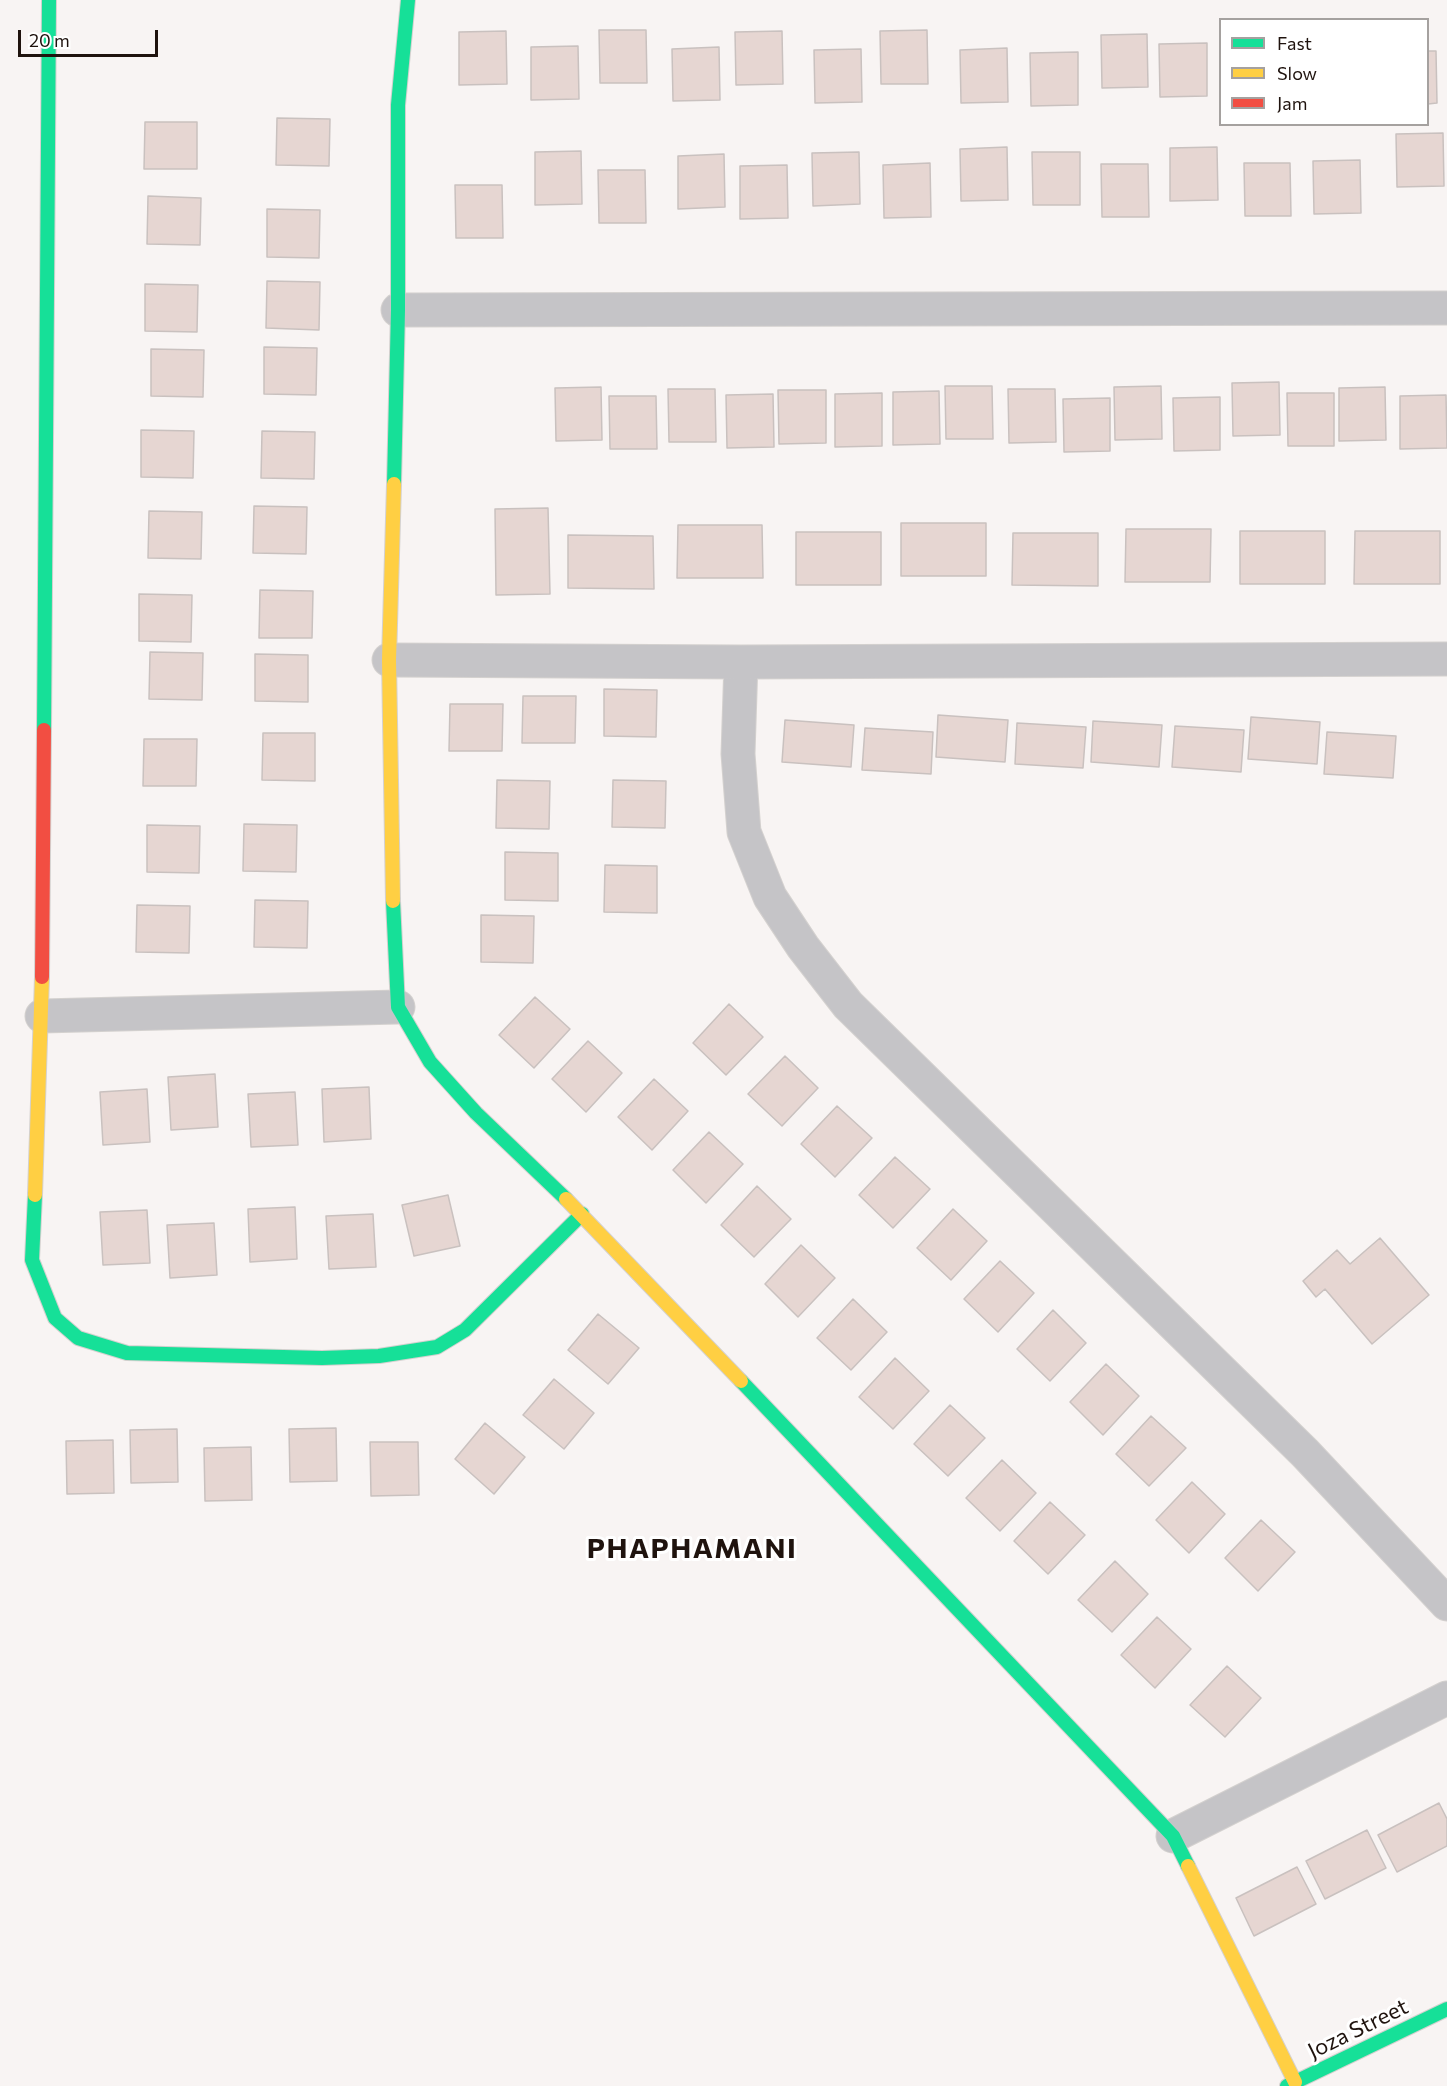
<!DOCTYPE html>
<style>
body{margin:0}
#map{position:relative;width:1447px;height:2086px;overflow:hidden;background:#f8f4f3;font-family:Commissioner,sans-serif}
canvas{display:block}
.legend{position:absolute;left:1219px;top:18px;width:210px;height:108px;box-sizing:border-box;background:#fff;border:2px solid #a5a19f;margin:0;padding:8px 10px;list-style:none;font-size:18px;color:#1f130e}
.legend li{display:flex;align-items:center;gap:12px;height:30px}
.legend b{width:30px;border:2px solid #a5a19f}
.scale{position:absolute;left:18px;top:30px;width:140px;height:27px;box-sizing:border-box;border:3px solid #1f130e;border-top:0;padding-left:8px;font-size:18px;line-height:21px;white-space:nowrap;color:#1f130e;-webkit-text-stroke:4px #fff;paint-order:stroke}
</style>
<div id="map">
<canvas width="1447" height="2086"></canvas>
<ul class="legend">
<li><b style="height:8px;background:#16e098"></b>Fast</li>
<li><b style="height:8px;background:#ffcf43"></b>Slow</li>
<li><b style="height:8px;background:#f24e42"></b>Jam</li>
</ul>
<div class="scale">20 m</div>
</div>
<script>
const ctx = document.querySelector('canvas').getContext('2d');
ctx.lineJoin = 'round';
function fill(path, color) { ctx.fillStyle = color; ctx.fill(path, 'evenodd'); }
function strokePath(path, color, width, dash) { ctx.strokeStyle = color; ctx.lineWidth = width; ctx.lineCap = dash ? 'butt' : 'round'; ctx.setLineDash(dash || []); ctx.stroke(path); }
function write(font, color, halo, rows, align = 'center') {
  ctx.font = font + ' Commissioner,sans-serif'; ctx.lineWidth = 6; ctx.setLineDash([]); ctx.textBaseline = 'middle'; ctx.strokeStyle = halo; ctx.fillStyle = color; for (const [text, x, y, turn = 0] of rows) {
    ctx.save(); ctx.translate(x, y); ctx.rotate((+turn || 0) * Math.PI / 180); ctx.textAlign = isNaN(turn) ? turn : align; if (halo) ctx.strokeText(text, 0, 0); ctx.fillText(text, 0, 0); ctx.restore();
  }
}
const building = new Path2D(`
 M 599,30 L 646,30 L 647,83 L 600,83 Z
 M 927,30 L 928,84 L 881,84 L 880,31 Z
 M 506,31 L 507,84 L 459,85 L 459,32 Z
 M 782,31 L 783,84 L 736,85 L 735,32 Z
 M 1147,34 L 1148,87 L 1102,88 L 1101,35 Z
 M 1207,43 L 1207,96 L 1160,97 L 1159,44 Z
 M 578,46 L 579,99 L 531,100 L 531,47 Z
 M 719,47 L 720,100 L 673,101 L 672,49 Z
 M 1007,48 L 1008,102 L 961,103 L 960,50 Z
 M 861,49 L 862,102 L 815,103 L 814,50 Z
 M 1428,51 L 1436,51 L 1437,103 L 1428,104 Z
 M 1078,52 L 1078,105 L 1031,106 L 1030,53 Z
 M 277,118 L 330,119 L 329,166 L 276,165 Z
 M 145,122 L 197,122 L 197,169 L 144,169 Z
 M 1443,133 L 1444,186 L 1397,187 L 1396,134 Z
 M 1007,147 L 1008,200 L 961,201 L 960,149 Z
 M 1217,147 L 1218,200 L 1170,201 L 1170,148 Z
 M 581,151 L 582,204 L 535,205 L 535,152 Z
 M 859,152 L 860,204 L 813,206 L 812,153 Z
 M 1032,152 L 1080,152 L 1080,205 L 1033,205 Z
 M 724,154 L 725,207 L 678,209 L 678,156 Z
 M 1360,160 L 1361,213 L 1314,214 L 1313,161 Z
 M 930,163 L 931,217 L 884,218 L 883,165 Z
 M 1244,163 L 1290,163 L 1291,216 L 1245,216 Z
 M 1101,164 L 1148,164 L 1149,217 L 1102,217 Z
 M 787,165 L 788,218 L 740,219 L 740,166 Z
 M 598,170 L 645,170 L 646,223 L 599,223 Z
 M 455,185 L 502,185 L 503,238 L 456,238 Z
 M 148,196 L 201,198 L 200,245 L 147,244 Z
 M 267,209 L 320,210 L 319,258 L 267,257 Z
 M 267,281 L 320,282 L 319,330 L 266,328 Z
 M 145,284 L 198,285 L 197,332 L 145,331 Z
 M 264,347 L 317,348 L 316,395 L 264,394 Z
 M 151,349 L 204,350 L 203,397 L 151,396 Z
 M 1279,382 L 1280,435 L 1233,436 L 1232,383 Z
 M 945,386 L 992,386 L 993,439 L 946,439 Z
 M 1161,386 L 1162,439 L 1115,440 L 1114,387 Z
 M 601,387 L 602,440 L 556,441 L 555,388 Z
 M 1385,387 L 1386,440 L 1339,441 L 1339,388 Z
 M 668,389 L 715,389 L 716,442 L 669,442 Z
 M 1008,389 L 1055,389 L 1056,442 L 1009,443 Z
 M 778,390 L 826,390 L 826,443 L 779,444 Z
 M 939,391 L 940,444 L 893,445 L 893,392 Z
 M 882,393 L 882,446 L 835,447 L 835,394 Z
 M 1287,393 L 1334,393 L 1334,446 L 1288,446 Z
 M 773,394 L 774,447 L 727,448 L 726,395 Z
 M 1446,395 L 1447,448 L 1400,449 L 1400,396 Z
 M 609,396 L 656,396 L 657,449 L 610,449 Z
 M 1220,397 L 1220,450 L 1174,451 L 1173,398 Z
 M 1110,398 L 1110,451 L 1064,452 L 1063,399 Z
 M 141,430 L 194,431 L 193,478 L 141,477 Z
 M 262,431 L 315,432 L 314,479 L 261,478 Z
 M 254,506 L 307,507 L 306,554 L 253,553 Z
 M 548,508 L 550,594 L 496,595 L 495,509 Z
 M 149,511 L 202,512 L 201,559 L 148,558 Z
 M 901,523 L 986,523 L 986,576 L 901,576 Z
 M 678,525 L 762,525 L 763,578 L 677,578 Z
 M 1126,529 L 1211,529 L 1210,582 L 1125,582 Z
 M 1240,531 L 1325,531 L 1325,584 L 1240,584 Z
 M 1355,531 L 1440,531 L 1440,584 L 1354,584 Z
 M 796,532 L 881,532 L 881,585 L 796,585 Z
 M 1013,533 L 1098,533 L 1098,586 L 1012,585 Z
 M 568,535 L 653,536 L 654,589 L 568,588 Z
 M 260,590 L 313,591 L 312,638 L 259,638 Z
 M 139,594 L 192,595 L 191,642 L 139,641 Z
 M 150,652 L 203,653 L 202,700 L 149,699 Z
 M 255,654 L 308,655 L 308,702 L 255,701 Z
 M 604,689 L 657,690 L 656,737 L 604,736 Z
 M 523,696 L 576,696 L 575,743 L 522,743 Z
 M 450,704 L 503,704 L 502,751 L 449,751 Z
 M 938,715 L 1008,720 L 1005,762 L 936,757 Z
 M 1251,717 L 1320,722 L 1317,764 L 1248,759 Z
 M 785,720 L 854,725 L 851,767 L 782,762 Z
 M 1093,721 L 1162,725 L 1159,767 L 1091,762 Z
 M 1017,723 L 1086,727 L 1083,768 L 1015,764 Z
 M 1175,726 L 1244,730 L 1241,772 L 1172,767 Z
 M 865,728 L 933,732 L 931,774 L 862,770 Z
 M 1327,732 L 1396,736 L 1393,778 L 1324,774 Z
 M 263,733 L 315,733 L 315,781 L 262,780 Z
 M 144,739 L 197,739 L 196,786 L 143,786 Z
 M 497,780 L 550,781 L 549,829 L 496,828 Z
 M 613,780 L 666,781 L 665,828 L 612,827 Z
 M 244,824 L 297,825 L 296,872 L 243,871 Z
 M 147,825 L 200,826 L 199,873 L 147,872 Z
 M 505,852 L 558,853 L 558,901 L 505,900 Z
 M 605,865 L 657,866 L 657,913 L 604,912 Z
 M 255,900 L 308,901 L 307,948 L 254,947 Z
 M 137,905 L 190,906 L 189,953 L 136,952 Z
 M 481,915 L 534,916 L 533,963 L 481,962 Z
 M 535,997 L 570,1029 L 534,1068 L 499,1035 Z
 M 729,1004 L 763,1037 L 726,1075 L 693,1043 Z
 M 588,1041 L 622,1073 L 586,1112 L 552,1079 Z
 M 785,1056 L 818,1088 L 782,1126 L 748,1094 Z
 M 215,1074 L 218,1127 L 171,1130 L 168,1077 Z
 M 654,1079 L 688,1111 L 652,1150 L 618,1117 Z
 M 369,1087 L 371,1139 L 324,1142 L 322,1089 Z
 M 147,1089 L 150,1142 L 103,1145 L 100,1092 Z
 M 295,1092 L 298,1145 L 251,1147 L 248,1094 Z
 M 837,1106 L 872,1138 L 835,1177 L 801,1144 Z
 M 709,1132 L 743,1164 L 706,1203 L 673,1170 Z
 M 895,1157 L 930,1189 L 893,1228 L 859,1195 Z
 M 757,1186 L 791,1219 L 754,1257 L 721,1225 Z
 M 448,1195 L 460,1246 L 414,1256 L 402,1205 Z
 M 295,1207 L 297,1259 L 250,1262 L 248,1209 Z
 M 953,1209 L 987,1241 L 951,1280 L 917,1248 Z
 M 147,1210 L 150,1263 L 103,1265 L 100,1212 Z
 M 373,1214 L 376,1267 L 329,1269 L 326,1216 Z
 M 214,1223 L 217,1275 L 170,1278 L 167,1225 Z
 M 1380,1238 L 1429,1295 L 1372,1344 L 1325,1289 L 1316,1297 L 1303,1281 L 1337,1250 L 1350,1264 Z
 M 801,1245 L 835,1278 L 798,1317 L 765,1284 Z
 M 1000,1261 L 1034,1293 L 998,1332 L 964,1299 Z
 M 853,1299 L 887,1332 L 851,1370 L 817,1338 Z
 M 1053,1310 L 1086,1343 L 1050,1381 L 1017,1349 Z
 M 598,1314 L 639,1348 L 608,1384 L 568,1350 Z
 M 895,1358 L 929,1391 L 893,1429 L 859,1397 Z
 M 1106,1364 L 1139,1396 L 1103,1435 L 1070,1402 Z
 M 554,1379 L 594,1413 L 564,1449 L 523,1415 Z
 M 950,1405 L 985,1438 L 948,1476 L 914,1444 Z
 M 1151,1416 L 1186,1448 L 1149,1486 L 1116,1454 Z
 M 485,1423 L 525,1457 L 494,1494 L 455,1459 Z
 M 336,1428 L 337,1481 L 290,1482 L 289,1429 Z
 M 177,1429 L 178,1482 L 131,1483 L 130,1430 Z
 M 113,1440 L 114,1493 L 67,1494 L 66,1441 Z
 M 370,1442 L 418,1442 L 419,1495 L 371,1496 Z
 M 251,1447 L 252,1500 L 205,1501 L 204,1448 Z
 M 1002,1460 L 1036,1493 L 1000,1531 L 966,1498 Z
 M 1192,1482 L 1225,1514 L 1189,1553 L 1156,1520 Z
 M 1050,1502 L 1085,1535 L 1048,1574 L 1014,1541 Z
 M 1261,1520 L 1295,1552 L 1258,1591 L 1225,1558 Z
 M 1115,1561 L 1148,1594 L 1112,1632 L 1078,1600 Z
 M 1157,1617 L 1191,1649 L 1155,1688 L 1121,1655 Z
 M 1227,1666 L 1261,1698 L 1225,1737 L 1190,1705 Z
 M 1439,1803 L 1447,1819 L 1447,1846 L 1397,1872 L 1378,1835 Z
 M 1367,1830 L 1386,1868 L 1325,1899 L 1306,1861 Z
 M 1297,1867 L 1316,1904 L 1254,1936 L 1236,1898 Z`);
fill(building, '#e6d6d2');
strokePath(building, '#c9c1bf', 1.5);
const street = new Path2D(`
 M 398,310 L 1447,308
 M 389,660 L 741,662 L 1447,659
 M 741,662 L 738,754 L 744,832 L 770,897 L 803,947 L 848,1005 L 1305,1453 L 1447,1604
 M 42,1016 L 398,1007
 M 1173,1836 L 1447,1698`);
const fast = new Path2D(`
 M 394,484 L 398,310 L 398,105 L 408,0
 M 44,730 L 49,0
 M 393,901 L 398,1007 L 430,1062 L 476,1113 L 566,1199
 M 35,1195 L 32,1260 L 55,1318 L 78,1338 L 127,1353 L 322,1358 L 379,1356 L 437,1347 L 465,1330 L 582,1214
 M 741,1381 L 1173,1836 L 1188,1866
 M 1287,2086 L 1447,2009`);
const slow = new Path2D(`
 M 393,901 L 389,660 L 394,484
 M 35,1195 L 42,977
 M 566,1199 L 741,1381
 M 1188,1866 L 1295,2082`);
const jam = new Path2D(`
 M 42,977 L 44,730`);
strokePath(street, '#d4d1cf', 35);
strokePath(fast, '#d4d1cf', 16);
strokePath(slow, '#d4d1cf', 16);
strokePath(jam, '#d4d1cf', 16);
strokePath(street, '#c5c4c7', 33);
strokePath(fast, '#16e098', 14);
strokePath(slow, '#ffcf43', 14);
strokePath(jam, '#f24e42', 14);
write('22px', '#1f130e', '#fff', [
 ["Joza Street",1358,2029,-26]
]);
ctx.letterSpacing = '1.5px';
write('bold 28px', '#1f130e', '#fff', [
 ["PHAPHAMANI",692,1549]
]);
ctx.letterSpacing = '0px';
</script>
